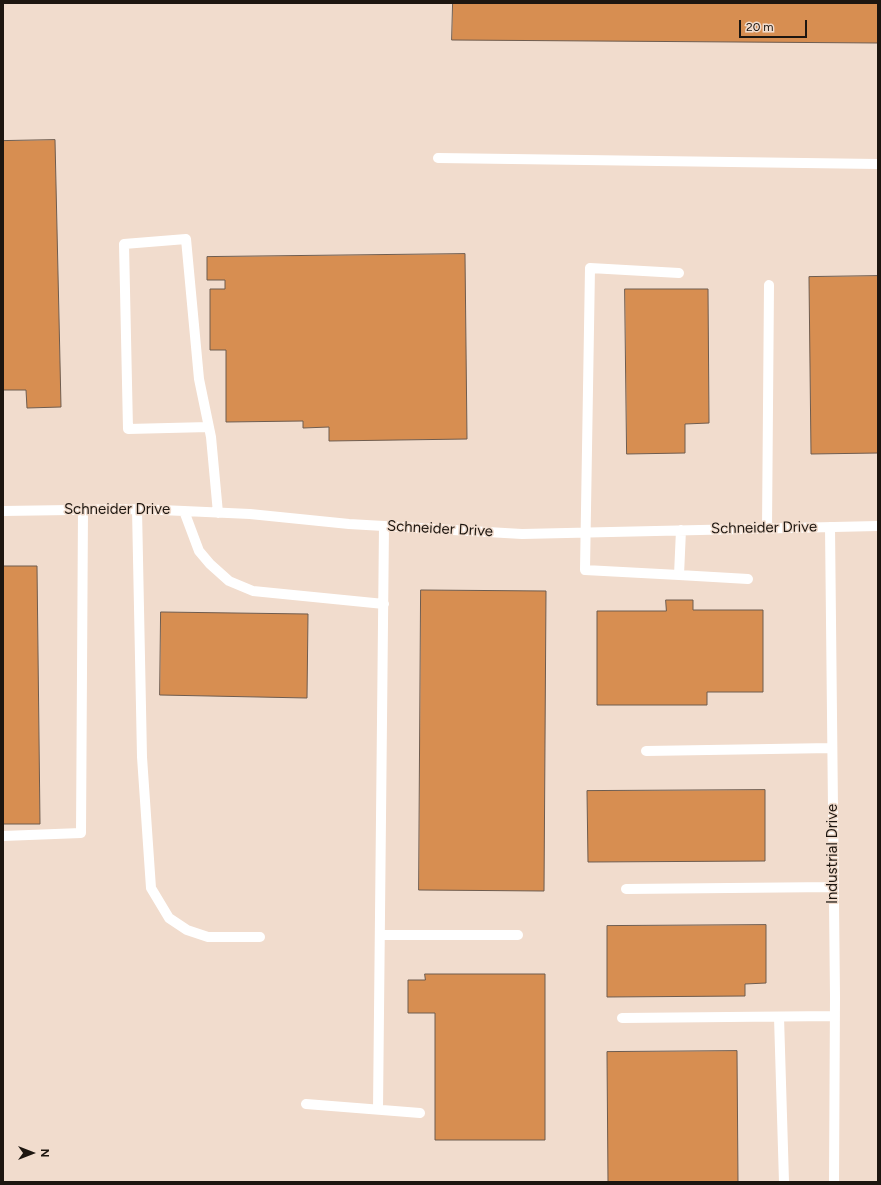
<!DOCTYPE html>
<style>
body{margin:0}
#map{position:relative;width:881px;height:1185px;overflow:hidden;background:#f1dccd;font-family:Figtree,sans-serif}
canvas{display:block}
.frame{position:absolute;inset:0;border:4px solid #1d1610;pointer-events:none}
.north{position:absolute;left:12px;top:1133px;width:40px;height:40px;-webkit-text-stroke:3px #f1dccd;paint-order:stroke;rotate:90deg;font-size:11px;font-weight:700;line-height:16px;text-align:center;color:#1d1610}
.north::after{content:'';display:block;margin:auto;width:14px;height:18px;background:#1d1610;clip-path:polygon(50% 0,100% 100%,50% 72%,0 100%)}
.scale{position:absolute;left:739px;top:20px;width:68px;height:18px;box-sizing:border-box;border:2px solid #1d1610;border-top:0;padding-left:5px;font-size:12px;line-height:14px;white-space:nowrap;color:#1d1610;-webkit-text-stroke:3px #f1dccd;paint-order:stroke}
</style>
<div id="map">
<canvas width="881" height="1185"></canvas>
<div class="frame"></div>
<div class="north">N</div>
<div class="scale">20 m</div>
</div>
<script>
const ctx = document.querySelector('canvas').getContext('2d');
ctx.lineJoin = 'round';
function fill(path, color) { ctx.fillStyle = color; ctx.fill(path, 'evenodd'); }
function strokePath(path, color, width, dash) { ctx.strokeStyle = color; ctx.lineWidth = width; ctx.lineCap = dash ? 'butt' : 'round'; ctx.setLineDash(dash || []); ctx.stroke(path); }
function write(font, color, halo, rows, align = 'center') {
  ctx.font = font + ' Figtree,sans-serif'; ctx.lineWidth = 3; ctx.setLineDash([]); ctx.textBaseline = 'middle'; ctx.strokeStyle = halo; ctx.fillStyle = color; for (const [text, x, y, turn = 0] of rows) {
    ctx.save(); ctx.translate(x, y); ctx.rotate((+turn || 0) * Math.PI / 180); ctx.textAlign = isNaN(turn) ? turn : align; if (halo) ctx.strokeText(text, 0, 0); ctx.fillText(text, 0, 0); ctx.restore();
  }
}
const building = new Path2D(`
 M 453,3 L 878,3 L 878,43 L 452,40 Z
 M 55,140 L 61,407 L 27,408 L 26,390 L 3,390 L 3,141 Z
 M 465,254 L 467,439 L 329,441 L 329,427 L 303,428 L 303,421 L 226,422 L 226,350 L 210,350 L 210,289 L 225,289 L 225,280 L 207,280 L 207,257 Z
 M 878,276 L 878,453 L 811,454 L 809,277 Z
 M 625,289 L 708,289 L 709,423 L 685,424 L 685,453 L 627,454 Z
 M 3,566 L 37,566 L 40,824 L 3,824 Z
 M 421,590 L 546,591 L 544,891 L 419,890 Z
 M 666,600 L 693,600 L 693,610 L 763,610 L 763,692 L 707,692 L 707,705 L 597,705 L 597,611 L 666,611 Z
 M 161,612 L 308,614 L 307,698 L 160,695 Z
 M 765,790 L 765,861 L 588,862 L 587,791 Z
 M 766,925 L 766,983 L 745,984 L 745,996 L 607,997 L 607,926 Z
 M 425,974 L 545,974 L 545,1140 L 435,1140 L 435,1013 L 408,1013 L 408,980 L 425,980 Z
 M 737,1051 L 738,1182 L 608,1182 L 607,1052 Z`);
fill(building, '#d78e51');
strokePath(building, '#6e5c4f', 1);
strokePath(new Path2D(`
 M 438,158 L 878,164
 M 679,273 L 590,268 L 585,570 L 679,575 L 681,530
 M 209,427 L 128,429 L 124,244 L 186,239 L 199,379 L 211,437 L 218,513
 M 137,509 L 142,757 L 151,888 L 169,918 L 187,930 L 208,937 L 260,937
 M 3,511 L 137,509 L 184,511 L 250,514 L 349,524 L 522,534 L 878,526
 M 184,511 L 199,551 L 210,564 L 229,581 L 253,591 L 384,604
 M 830,527 L 835,997 L 834,1182
 M 767,528 L 769,285
 M 679,575 L 748,579
 M 646,751 L 832,748
 M 3,836 L 81,833 L 83,510
 M 626,889 L 833,887
 M 381,935 L 518,935
 M 779,1017 L 784,1182
 M 622,1018 L 835,1016
 M 306,1104 L 420,1113
 M 378,1109 L 384,526`), '#fff', 10);
write('15px', '#1d1610', '#f1dccd', [
 ["Schneider Drive",117,510],
 ["Schneider Drive",764,528,-1],
 ["Schneider Drive",440,529,3],
 ["Industrial Drive",833,854,-90]
]);
</script>
